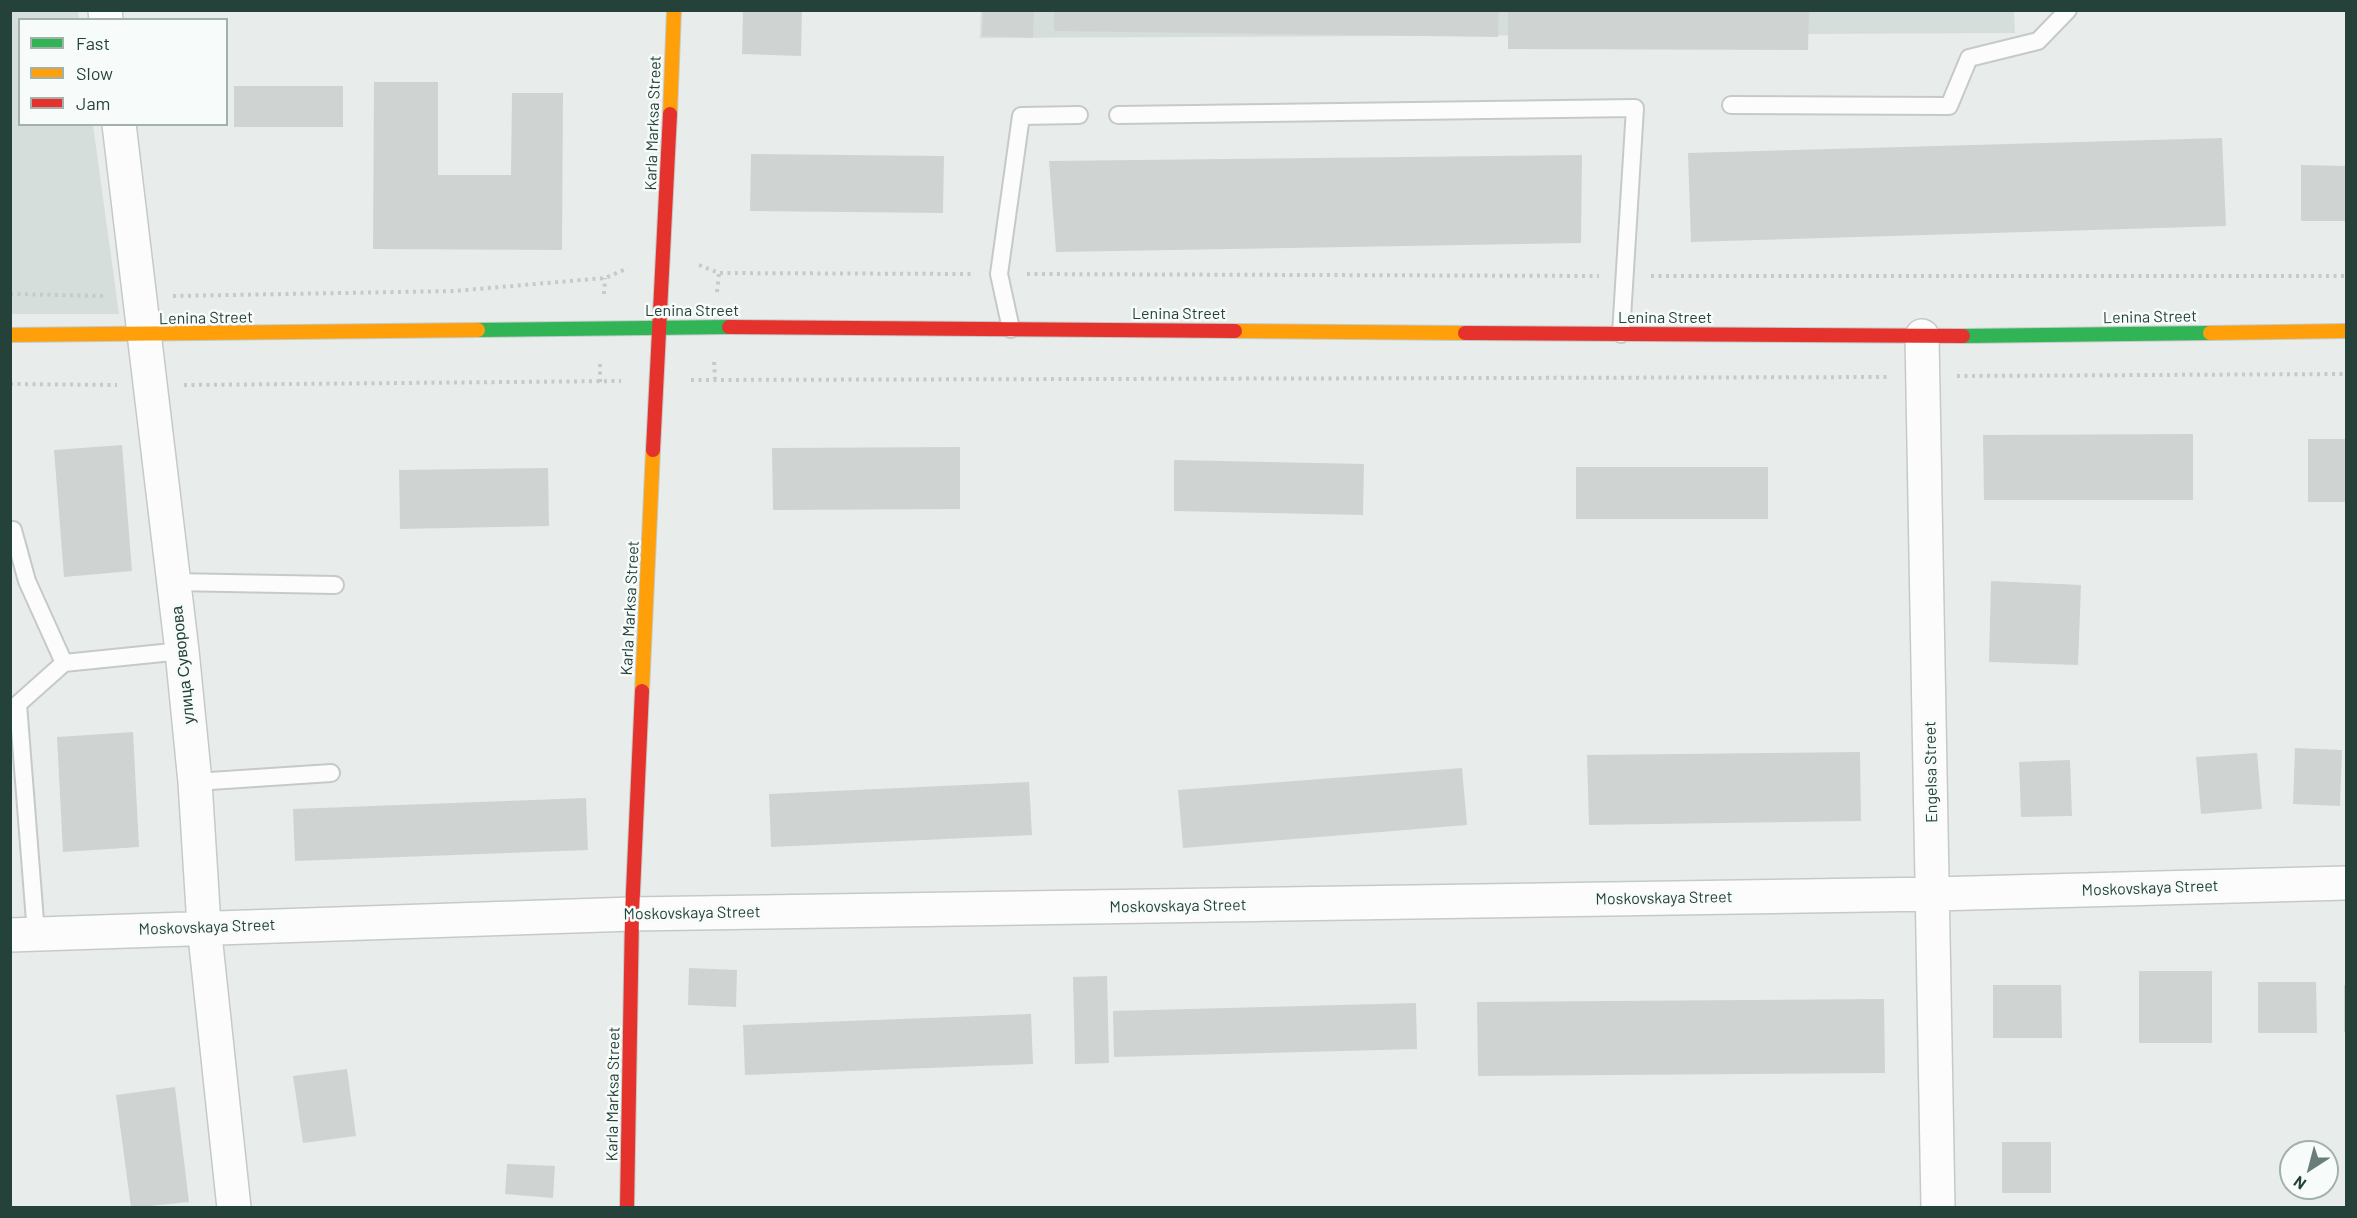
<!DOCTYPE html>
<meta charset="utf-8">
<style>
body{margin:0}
#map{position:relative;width:2357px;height:1218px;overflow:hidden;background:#e8edeb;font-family:Barlow,sans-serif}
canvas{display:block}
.frame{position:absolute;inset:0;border:12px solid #24423a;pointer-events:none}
.legend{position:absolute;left:18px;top:18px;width:210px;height:108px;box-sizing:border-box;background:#f7fbf9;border:2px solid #a3b1ad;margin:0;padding:8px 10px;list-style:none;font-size:18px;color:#24423a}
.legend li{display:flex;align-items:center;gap:12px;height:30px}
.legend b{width:30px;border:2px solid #a3b1ad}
.north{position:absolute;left:2279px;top:1140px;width:60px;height:60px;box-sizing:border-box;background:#f7fbf9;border:2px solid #a3b1ad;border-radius:50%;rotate:216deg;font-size:16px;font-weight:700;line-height:24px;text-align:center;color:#24423a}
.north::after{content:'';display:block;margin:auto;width:21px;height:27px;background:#697e78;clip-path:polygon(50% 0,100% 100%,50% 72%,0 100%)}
</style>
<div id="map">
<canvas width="2357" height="1218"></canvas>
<div class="frame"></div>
<ul class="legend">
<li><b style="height:8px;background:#30b455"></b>Fast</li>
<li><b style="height:8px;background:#ff9f0a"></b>Slow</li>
<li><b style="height:8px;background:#e5322d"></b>Jam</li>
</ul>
<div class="north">N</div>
</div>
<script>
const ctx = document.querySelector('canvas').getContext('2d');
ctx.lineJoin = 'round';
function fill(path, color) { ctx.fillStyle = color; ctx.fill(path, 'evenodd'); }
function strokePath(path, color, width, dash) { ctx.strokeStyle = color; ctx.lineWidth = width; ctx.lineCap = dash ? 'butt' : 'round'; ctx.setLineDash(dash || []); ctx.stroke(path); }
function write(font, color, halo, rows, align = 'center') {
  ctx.font = font + ' Barlow,sans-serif'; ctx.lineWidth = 5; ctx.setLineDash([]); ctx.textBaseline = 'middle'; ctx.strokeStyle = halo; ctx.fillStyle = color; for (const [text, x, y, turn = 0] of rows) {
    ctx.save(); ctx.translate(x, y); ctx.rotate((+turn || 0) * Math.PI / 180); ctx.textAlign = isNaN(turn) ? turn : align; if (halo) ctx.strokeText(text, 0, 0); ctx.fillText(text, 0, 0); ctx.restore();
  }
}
fill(new Path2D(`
 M 11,10 L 78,11 L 79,19 L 20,20 L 20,124 L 93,125 L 119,314 L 11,314 Z
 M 981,10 L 2014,10 L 2015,33 L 980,38 Z`), '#d6dedb');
fill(new Path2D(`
 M 743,10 L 802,10 L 801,56 L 742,54 Z
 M 983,10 L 1034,10 L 1033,38 L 982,36 Z
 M 1054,10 L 1499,10 L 1498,37 L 1054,31 Z
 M 1508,10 L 1809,10 L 1808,50 L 1508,49 Z
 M 374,82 L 438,82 L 438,175 L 511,175 L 512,93 L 563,93 L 562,250 L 373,249 Z
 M 234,86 L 343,86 L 343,127 L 234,127 Z
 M 2222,138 L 2226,226 L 1691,242 L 1688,153 Z
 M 751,154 L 944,156 L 943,213 L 750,211 Z
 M 1582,155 L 1581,243 L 1056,252 L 1049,161 Z
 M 2301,165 L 2346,166 L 2346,221 L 2301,221 Z
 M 2193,434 L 2193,500 L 1984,500 L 1983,435 Z
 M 2308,439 L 2346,439 L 2346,502 L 2308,502 Z
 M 122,445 L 132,571 L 64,577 L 54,450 Z
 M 960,447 L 960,509 L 773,510 L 772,448 Z
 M 1174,460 L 1364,464 L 1363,515 L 1174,511 Z
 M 1576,467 L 1768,467 L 1768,519 L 1576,519 Z
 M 548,468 L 549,526 L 400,529 L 399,470 Z
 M 1991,581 L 2081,585 L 2078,665 L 1989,662 Z
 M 133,732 L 139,847 L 63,852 L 57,737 Z
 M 2295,748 L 2342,750 L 2340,806 L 2293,804 Z
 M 1860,752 L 1861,821 L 1589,825 L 1587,755 Z
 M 2257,753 L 2262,809 L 2201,814 L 2196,757 Z
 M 2070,760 L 2072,816 L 2021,817 L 2019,762 Z
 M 1462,768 L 1467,825 L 1183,848 L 1178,790 Z
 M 1029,782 L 1032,835 L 771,847 L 769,794 Z
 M 586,798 L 588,850 L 295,861 L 293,809 Z
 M 689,968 L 737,970 L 736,1007 L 688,1005 Z
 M 2139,971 L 2212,971 L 2212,1043 L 2139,1043 Z
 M 1107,976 L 1109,1063 L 1075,1064 L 1073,977 Z
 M 2258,982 L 2316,982 L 2317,1033 L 2258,1033 Z
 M 1993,985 L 2061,985 L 2062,1038 L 1993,1038 Z
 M 2344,985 L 2346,985 L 2346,1032 L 2344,1032 Z
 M 1884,999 L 1885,1073 L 1478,1076 L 1477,1002 Z
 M 1416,1003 L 1417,1049 L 1114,1057 L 1113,1011 Z
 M 1031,1014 L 1033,1064 L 745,1075 L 743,1025 Z
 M 347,1069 L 356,1136 L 303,1143 L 293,1076 Z
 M 175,1087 L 189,1202 L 131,1208 L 116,1095 Z
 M 2002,1142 L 2051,1142 L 2051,1193 L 2002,1193 Z
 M 507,1164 L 555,1166 L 553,1198 L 505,1194 Z`), '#cfd4d2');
const lane = new Path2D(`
 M 1731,105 L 1949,106 L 1969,58 L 2038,41 L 2068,10
 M 1118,115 L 1635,108 L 1621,334
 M 1011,329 L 999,274 L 1021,116 L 1079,115
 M 13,530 L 27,581 L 64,663
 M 173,582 L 335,585
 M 195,782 L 331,773
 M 36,934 L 18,704 L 64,663 L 182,651`);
const street = new Path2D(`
 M 105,10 L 106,20
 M 119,124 L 182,651 L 195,782 L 204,926 L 234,1208
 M 1922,336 L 1938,1208
 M 10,935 L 632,914 L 1934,894 L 2346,883`);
const fast = new Path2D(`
 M 478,330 L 729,327
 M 1963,336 L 2210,333`);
const slow = new Path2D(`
 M 670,114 L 674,10
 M 1235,331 L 1465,333
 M 2210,333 L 2346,331
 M 10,335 L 478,330
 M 642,691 L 653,450`);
const jam = new Path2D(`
 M 729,327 L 1235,331
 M 1465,333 L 1963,336
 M 653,450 L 670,114
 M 627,1208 L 632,914 L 642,691`);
strokePath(lane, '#c5cac8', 20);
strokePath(street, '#c5cac8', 36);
strokePath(fast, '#c3cbc8', 16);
strokePath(slow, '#c3cbc8', 16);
strokePath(jam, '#c3cbc8', 16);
strokePath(new Path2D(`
 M 699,265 L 719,273 L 972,274
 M 1027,274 L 1599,276
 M 1651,276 L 2346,276
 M 717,292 L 719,273
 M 10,294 L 106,296
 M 604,294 L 605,278
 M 173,296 L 454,291 L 605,278 L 628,268
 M 714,362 L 715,379
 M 1957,376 L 2346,374
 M 691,380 L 1890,377
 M 600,382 L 600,364
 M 10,384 L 117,385
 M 184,385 L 621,381`), '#c3ccca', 4, [3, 4.5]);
strokePath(lane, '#fcfcfc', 16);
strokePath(street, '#fcfcfc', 33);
strokePath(fast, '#30b455', 14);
strokePath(slow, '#ff9f0a', 14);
strokePath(jam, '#e5322d', 14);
write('16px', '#24423a', '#f7fbf9', [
 ["Karla Marksa Street",653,123,-88],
 ["Lenina Street",692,311],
 ["Lenina Street",1179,314],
 ["Lenina Street",2150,317,-1],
 ["Lenina Street",206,318,-1],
 ["Lenina Street",1665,318],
 ["Karla Marksa Street",630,608,-87],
 ["улица Суворова",183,665,-96],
 ["Engelsa Street",1931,772,-91],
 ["Moskovskaya Street",2150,888,-2],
 ["Moskovskaya Street",1664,898,-1],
 ["Moskovskaya Street",1178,906,-1],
 ["Moskovskaya Street",692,913,-1],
 ["Moskovskaya Street",207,927,-2],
 ["Karla Marksa Street",613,1094,-89]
]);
</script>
